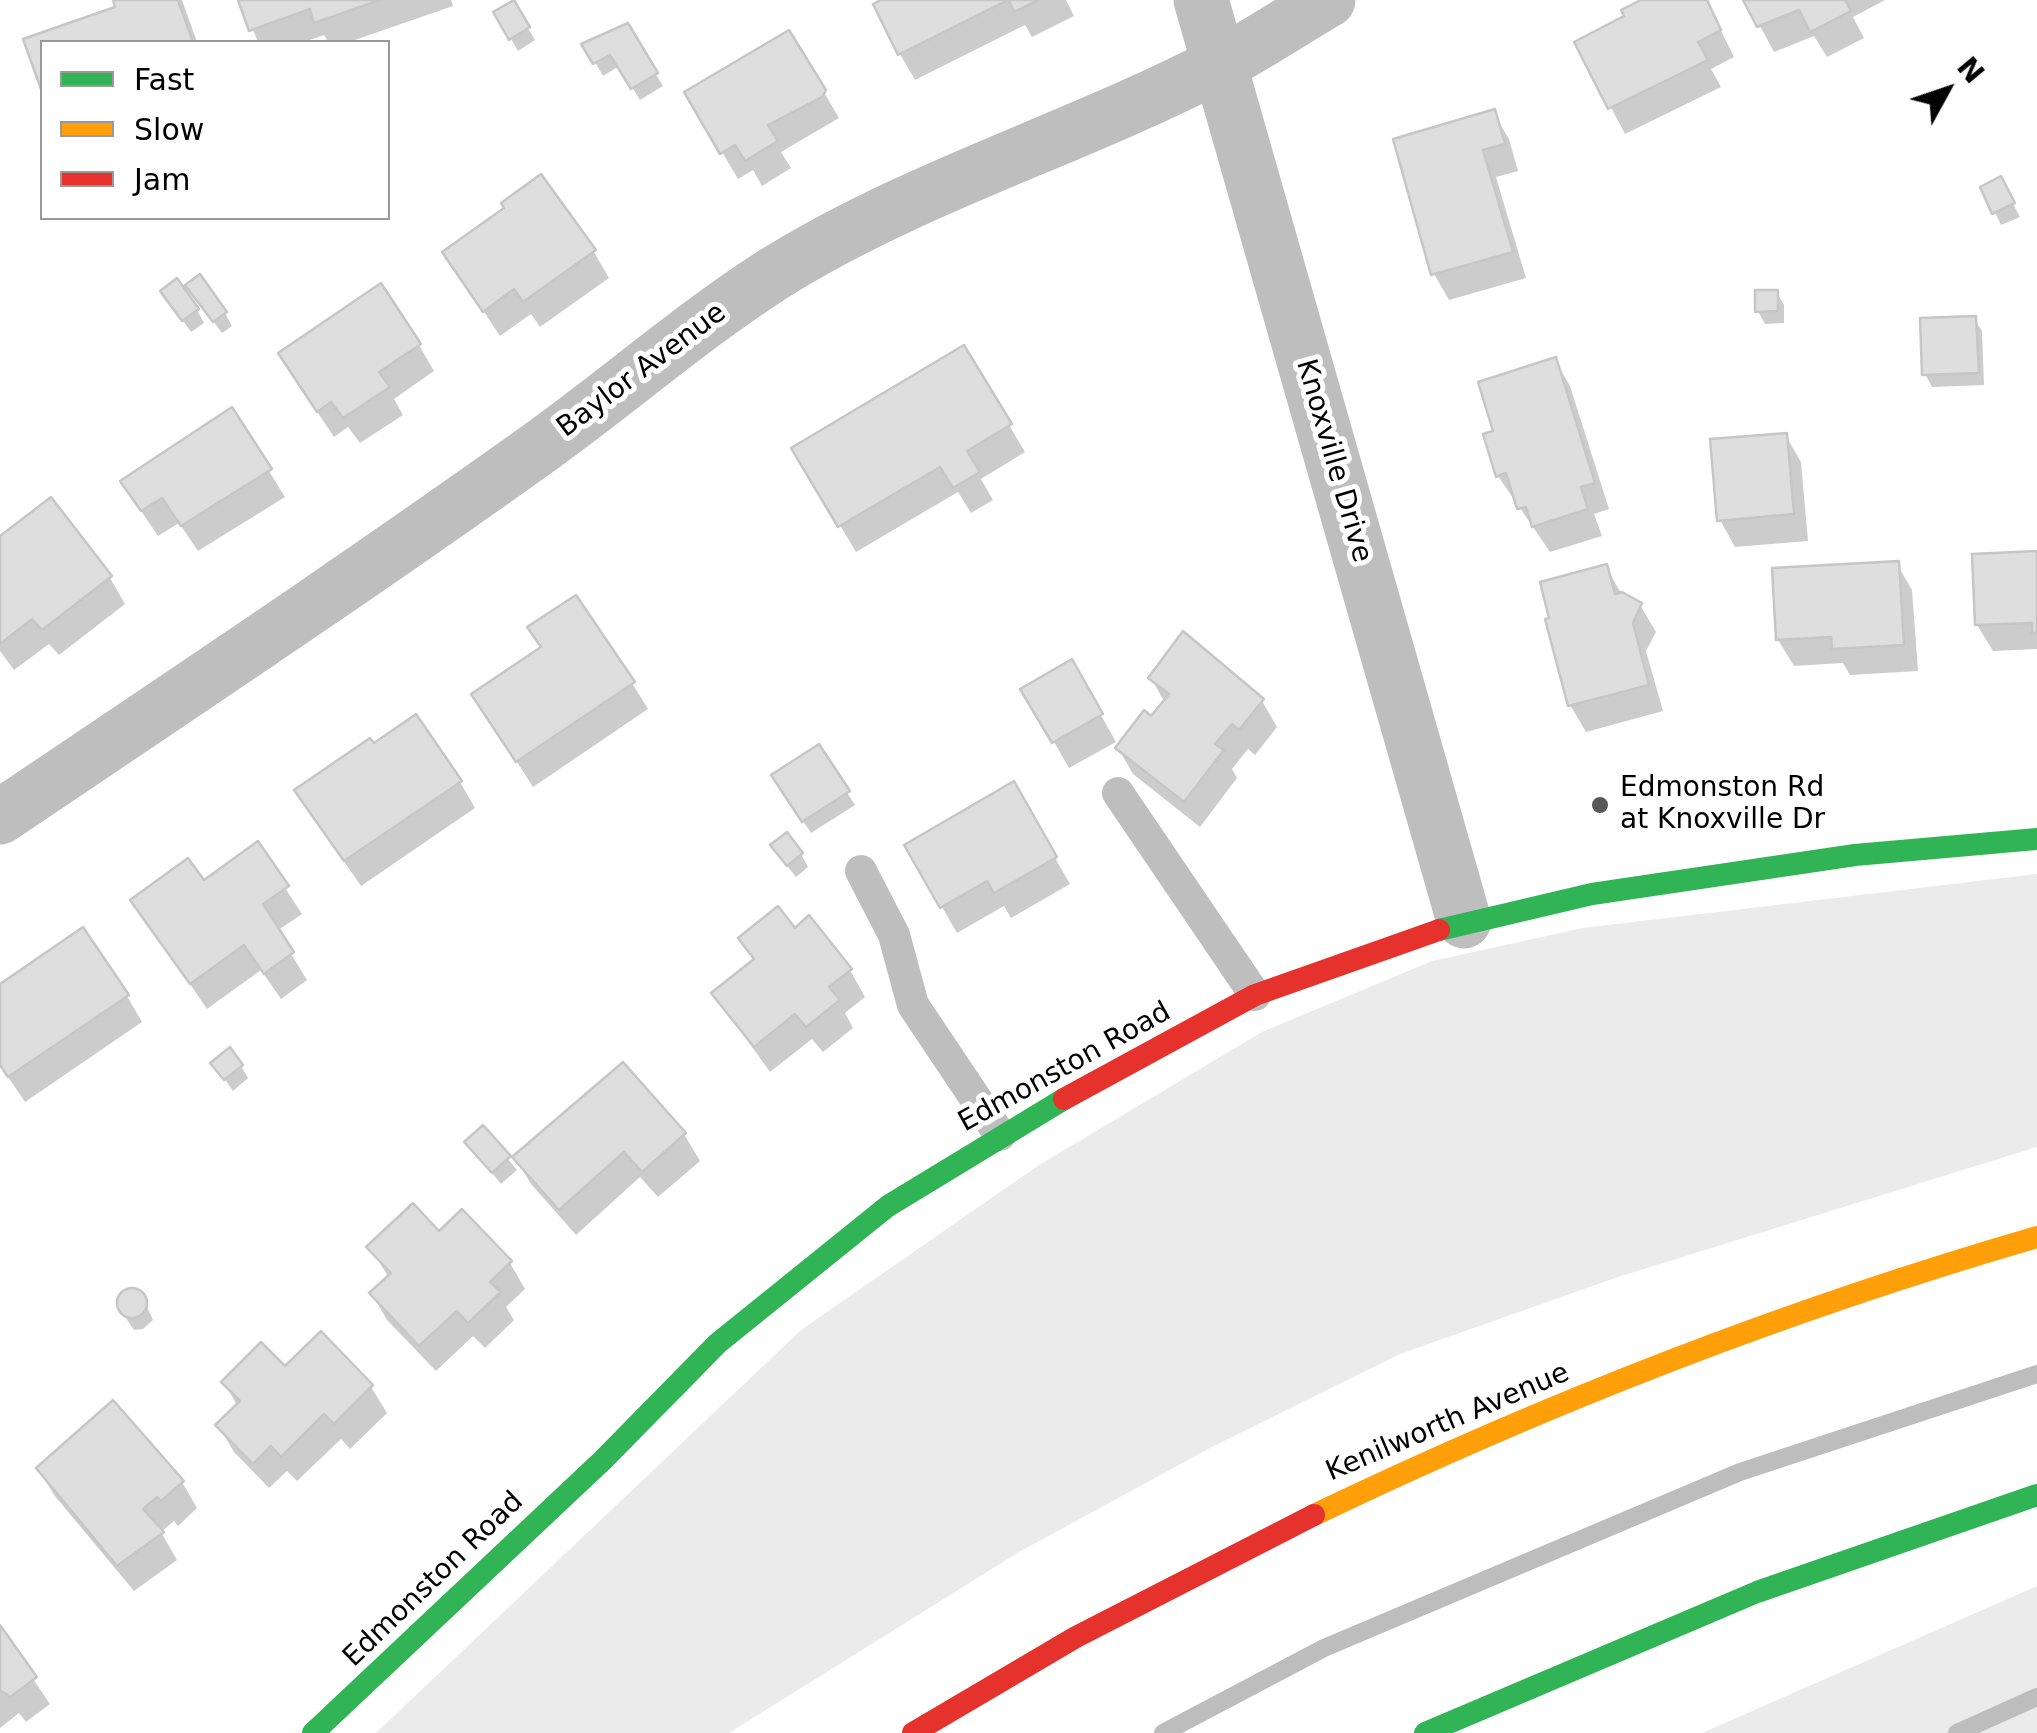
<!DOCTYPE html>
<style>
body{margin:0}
#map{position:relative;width:2037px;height:1733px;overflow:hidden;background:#fff;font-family:"DejaVu Sans",sans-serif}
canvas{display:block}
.legend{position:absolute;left:40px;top:40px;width:350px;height:180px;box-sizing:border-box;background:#fff;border:2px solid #999;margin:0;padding:12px 18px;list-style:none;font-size:30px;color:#000}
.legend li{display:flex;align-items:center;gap:20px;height:50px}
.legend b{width:50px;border:2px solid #999}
.north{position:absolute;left:1897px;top:40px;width:100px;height:100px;-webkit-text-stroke:8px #fff;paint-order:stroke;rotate:50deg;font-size:28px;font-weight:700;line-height:40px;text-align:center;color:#000}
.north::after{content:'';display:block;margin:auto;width:35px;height:45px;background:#000;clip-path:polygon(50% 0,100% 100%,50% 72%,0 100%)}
</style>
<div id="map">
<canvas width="2037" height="1733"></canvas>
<ul class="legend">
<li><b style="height:12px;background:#30b455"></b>Fast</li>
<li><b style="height:12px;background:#ff9f0a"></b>Slow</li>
<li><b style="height:12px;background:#e5322d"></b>Jam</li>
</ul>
<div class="north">N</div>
</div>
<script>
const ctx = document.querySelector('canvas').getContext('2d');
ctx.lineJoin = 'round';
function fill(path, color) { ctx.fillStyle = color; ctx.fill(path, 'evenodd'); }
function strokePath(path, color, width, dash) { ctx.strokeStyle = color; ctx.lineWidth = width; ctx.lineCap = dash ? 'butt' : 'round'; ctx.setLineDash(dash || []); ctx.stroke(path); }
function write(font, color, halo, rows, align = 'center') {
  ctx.font = font + ' "DejaVu Sans",sans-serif'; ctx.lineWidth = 10; ctx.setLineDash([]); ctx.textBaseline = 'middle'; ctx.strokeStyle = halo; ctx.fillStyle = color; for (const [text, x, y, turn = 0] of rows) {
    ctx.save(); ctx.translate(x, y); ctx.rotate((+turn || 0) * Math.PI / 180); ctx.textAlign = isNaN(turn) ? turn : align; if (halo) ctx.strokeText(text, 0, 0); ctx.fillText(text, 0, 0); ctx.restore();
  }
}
fill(new Path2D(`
 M 2037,874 L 2037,1147 L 1618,1277 L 1400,1354 L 1210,1448 L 1019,1552 L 729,1733 L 376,1733 L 801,1330 L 1039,1165 L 1262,1032 L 1432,961 L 1583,928 Z
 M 2037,1586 L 2037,1733 L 1702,1733 Z`), '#ebebeb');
fill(new Path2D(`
 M 116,0 L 182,0 L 197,42 L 42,42 L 42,87 L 26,40 L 119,8 Z
 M 241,0 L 451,0 L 453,6 L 349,42 L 328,42 L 324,35 L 304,42 L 258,42 Z
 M 886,0 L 1066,0 L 1074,16 L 1032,37 L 1025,25 L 915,80 L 900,54 Z
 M 1646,0 L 1706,0 L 1734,57 L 1711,69 L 1721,87 L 1625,134 L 1577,43 L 1627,17 Z
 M 1746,0 L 1885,0 L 1853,17 L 1864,38 L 1827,57 L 1814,36 L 1774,52 Z
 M 513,3 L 535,40 L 518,51 L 496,13 Z
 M 627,26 L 663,86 L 640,100 L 619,66 L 603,76 L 585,45 Z
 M 789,33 L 839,118 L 781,152 L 791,168 L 762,186 L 753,170 L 738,179 L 687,93 Z
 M 1493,112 L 1509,139 L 1518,171 L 1496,177 L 1526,278 L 1449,300 L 1434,274 Z
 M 1983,188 L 2007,192 L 2020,217 L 2001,225 Z
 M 594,252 L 609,278 L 540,327 L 531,314 L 500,336 L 445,253 Z
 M 1777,293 L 1784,305 L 1784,323 L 1765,324 L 1758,311 Z
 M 196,298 L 225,313 L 232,326 L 222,333 Z
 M 171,304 L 197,310 L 204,323 L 191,332 Z
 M 1974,319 L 1982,331 L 1984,385 L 1932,387 L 1925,374 Z
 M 419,345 L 434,371 L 394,399 L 403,415 L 360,443 L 348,427 L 334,437 L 296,380 Z
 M 964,349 L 1025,452 L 981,479 L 993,500 L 971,513 L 958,492 L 856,552 L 795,449 Z
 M 1555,360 L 1570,386 L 1609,509 L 1594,514 L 1602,536 L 1550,552 L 1498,476 L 1496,433 Z
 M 231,410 L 285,497 L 198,551 L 179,523 L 158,536 L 139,508 Z
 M 1786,436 L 1801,462 L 1808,541 L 1735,547 L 1720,520 Z
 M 0,539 L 110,578 L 125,604 L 59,655 L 49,644 L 14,670 L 0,651 Z
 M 2037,554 L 2037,649 L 1993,651 L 1977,625 Z
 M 1897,564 L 1912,590 L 1918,671 L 1850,675 L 1843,663 L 1794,666 L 1778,640 Z
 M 1606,567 L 1622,595 L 1640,605 L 1656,632 L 1646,651 L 1663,711 L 1586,732 L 1570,705 Z
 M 1071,662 L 1116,742 L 1069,768 L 1024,690 Z
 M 1151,678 L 1262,701 L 1277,727 L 1255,755 L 1248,749 L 1232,769 L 1237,778 L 1200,827 L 1133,774 L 1118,748 L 1165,703 Z
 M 632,683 L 648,709 L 533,787 L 474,695 Z
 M 818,748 L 855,805 L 811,833 L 782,789 Z
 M 460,782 L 475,808 L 361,886 L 313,817 Z
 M 1013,785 L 1070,884 L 1011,918 L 1004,906 L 957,933 L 907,846 Z
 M 257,845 L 302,914 L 277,931 L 307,980 L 281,999 L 261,970 L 207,1009 L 133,901 L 203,883 Z
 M 801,854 L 808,867 L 796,877 L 781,858 Z
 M 795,931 L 850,970 L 865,997 L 845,1013 L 853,1028 L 823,1052 L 812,1039 L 770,1072 L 714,994 L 754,962 L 741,939 Z
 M 0,987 L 127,996 L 142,1022 L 25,1102 L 0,1065 Z
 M 214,1064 L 241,1066 L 248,1078 L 233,1091 Z
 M 483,1129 L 517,1170 L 501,1184 L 467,1142 Z
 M 684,1134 L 700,1161 L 658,1197 L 640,1177 L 576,1235 L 531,1184 L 515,1158 Z
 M 462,1212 L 510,1263 L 525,1289 L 506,1307 L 514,1320 L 485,1348 L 473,1336 L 436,1371 L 387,1320 L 372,1294 L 389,1278 L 370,1247 L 439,1234 Z
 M 132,1291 L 140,1292 L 153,1320 L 143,1329 L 134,1330 L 119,1308 L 120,1300 Z
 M 321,1335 L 371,1387 L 387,1413 L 350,1449 L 341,1439 L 297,1481 L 287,1471 L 269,1488 L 234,1452 L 218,1425 L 238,1407 L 224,1382 L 285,1370 Z
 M 39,1469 L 182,1482 L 197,1508 L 178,1526 L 174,1521 L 161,1532 L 177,1560 L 134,1591 L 54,1495 Z
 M 0,1630 L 50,1704 L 26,1722 L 19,1713 L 0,1728 Z`), '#0003');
strokePath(new Path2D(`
 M 1163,1733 L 1324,1648 L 1740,1472 L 2037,1374
 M 1957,1733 L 2037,1697`), '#bdbdbd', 18);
const building = new Path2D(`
 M 113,0 L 178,0 L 193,42 L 42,42 L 42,92 L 23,39 L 115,7 Z
 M 238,0 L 380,0 L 314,23 L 310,9 L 249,31 Z
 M 514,0 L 530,27 L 509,40 L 493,12 Z
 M 881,0 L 1008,0 L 898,55 L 873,4 Z
 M 1009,0 L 1039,0 L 1014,12 Z
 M 1641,0 L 1707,0 L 1721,30 L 1698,42 L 1708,60 L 1608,109 L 1574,42 L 1624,16 L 1621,10 Z
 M 1743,0 L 1845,0 L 1851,11 L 1810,32 L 1799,10 L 1757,27 Z
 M 628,23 L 658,73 L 631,89 L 610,55 L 593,64 L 581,44 Z
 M 789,30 L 826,90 L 822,97 L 768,125 L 778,141 L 745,161 L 735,145 L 720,154 L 684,92 Z
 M 1495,109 L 1505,144 L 1483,150 L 1513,252 L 1431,275 L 1393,139 Z
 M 541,174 L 596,250 L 523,302 L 514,289 L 483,312 L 442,252 L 504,208 L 501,203 Z
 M 2001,176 L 2015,203 L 1992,214 L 1980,187 Z
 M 200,274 L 227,312 L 213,322 L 185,285 Z
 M 177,278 L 199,309 L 182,321 L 160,291 Z
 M 381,283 L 421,344 L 379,372 L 390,387 L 343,418 L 331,402 L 317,412 L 278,353 Z
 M 1755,290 L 1778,290 L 1778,311 L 1755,312 Z
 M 1976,316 L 1979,373 L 1922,375 L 1920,318 Z
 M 964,345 L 1012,424 L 967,451 L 980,472 L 953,488 L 940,467 L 838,527 L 791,448 Z
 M 1556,357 L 1595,483 L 1581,487 L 1588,509 L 1532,527 L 1526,507 L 1517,509 L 1506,473 L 1496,477 L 1483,434 L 1493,431 L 1478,382 Z
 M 232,407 L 272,469 L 181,526 L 162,498 L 141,511 L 120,481 Z
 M 1787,433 L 1794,514 L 1717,521 L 1710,439 Z
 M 51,497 L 112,576 L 42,630 L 32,619 L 0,644 L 0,536 Z
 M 2037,551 L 2037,633 L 2032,633 L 2032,623 L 1975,625 L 1972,554 Z
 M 1899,561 L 1904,645 L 1832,649 L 1831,637 L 1776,640 L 1772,568 Z
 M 1607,564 L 1615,594 L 1622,592 L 1642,603 L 1633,623 L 1649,685 L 1568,706 L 1545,619 L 1549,618 L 1540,582 Z
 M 576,595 L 635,682 L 516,762 L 471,694 L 541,647 L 527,627 Z
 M 1183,631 L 1264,699 L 1239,730 L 1232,724 L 1215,744 L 1224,750 L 1184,802 L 1115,748 L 1144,710 L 1151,716 L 1169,694 L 1148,678 Z
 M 1072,659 L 1103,714 L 1052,743 L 1020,689 Z
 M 416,714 L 462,781 L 344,861 L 294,790 L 370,738 L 374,743 Z
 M 819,744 L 850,791 L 802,822 L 771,775 Z
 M 1014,781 L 1057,857 L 994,893 L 987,881 L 940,908 L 904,845 Z
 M 787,832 L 803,853 L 787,866 L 770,845 Z
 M 258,841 L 289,886 L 263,904 L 294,952 L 264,974 L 244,945 L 190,984 L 130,900 L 188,858 L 204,880 Z
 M 778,906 L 795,928 L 809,915 L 852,969 L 829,987 L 840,1000 L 806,1027 L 795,1014 L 754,1047 L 711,993 L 754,959 L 738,938 Z
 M 83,927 L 129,995 L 8,1077 L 0,1065 L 0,984 Z
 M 230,1047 L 243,1065 L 224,1080 L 210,1063 Z
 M 623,1062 L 686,1133 L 642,1172 L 624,1152 L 559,1210 L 512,1157 Z
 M 483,1125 L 511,1156 L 492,1173 L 464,1142 Z
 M 413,1203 L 439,1231 L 462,1209 L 512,1261 L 490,1282 L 501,1292 L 468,1323 L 457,1311 L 419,1346 L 369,1293 L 391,1273 L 366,1247 Z
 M117 1303a15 15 0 1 1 30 0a15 15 0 1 1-30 0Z
 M 321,1331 L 373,1385 L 334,1424 L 324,1414 L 281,1457 L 271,1446 L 253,1464 L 215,1425 L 240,1401 L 221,1382 L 261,1342 L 285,1366 Z
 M 113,1400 L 184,1481 L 161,1501 L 157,1497 L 143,1509 L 164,1532 L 117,1566 L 36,1468 Z
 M 0,1625 L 37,1677 L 10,1697 L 0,1690 Z`);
fill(building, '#dedede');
strokePath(building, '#c6c6c6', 2.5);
strokePath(new Path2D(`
 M 1118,793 L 1255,995
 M 861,871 L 894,935 L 913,1005 L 1000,1135`), '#bebebe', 32);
strokePath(new Path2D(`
 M 1201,0 L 1464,921
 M 0,817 C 178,697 357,578 532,453 C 614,395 688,329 772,275 C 912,187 1074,140 1220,64 C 1257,45 1292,21 1328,0`), '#bebebe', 55);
strokePath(new Path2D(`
 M 1439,930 L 1592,894 L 1855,855 L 2037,839
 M 313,1733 L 603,1460 L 718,1343 L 888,1206 L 1064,1099
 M 1425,1733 L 1757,1592 L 2037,1495`), '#30b455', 22);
strokePath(new Path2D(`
 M 1314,1515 C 1547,1403 1789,1309 2037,1237`), '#ff9f0a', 22);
strokePath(new Path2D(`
 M 1064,1099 L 1255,995 L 1439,930
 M 913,1733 L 1076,1637 L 1314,1515`), '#e5322d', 22);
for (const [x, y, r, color] of [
 [1600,805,10,"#595959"]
]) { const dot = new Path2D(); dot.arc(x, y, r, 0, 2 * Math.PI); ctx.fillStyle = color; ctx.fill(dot); strokePath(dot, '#fff', 4); }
write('28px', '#000', '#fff', [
 ["Baylor Avenue",642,371,-37],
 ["Knoxville Drive",1333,461,74],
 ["Edmonston Road",1065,1068,-29],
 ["Kenilworth Avenue",1448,1423,-23],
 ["Edmonston Road",434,1580,-44]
]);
write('28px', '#000', '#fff', [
 ["Edmonston Rd",1620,789],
 ["at Knoxville Dr",1620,821]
], 'left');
</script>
